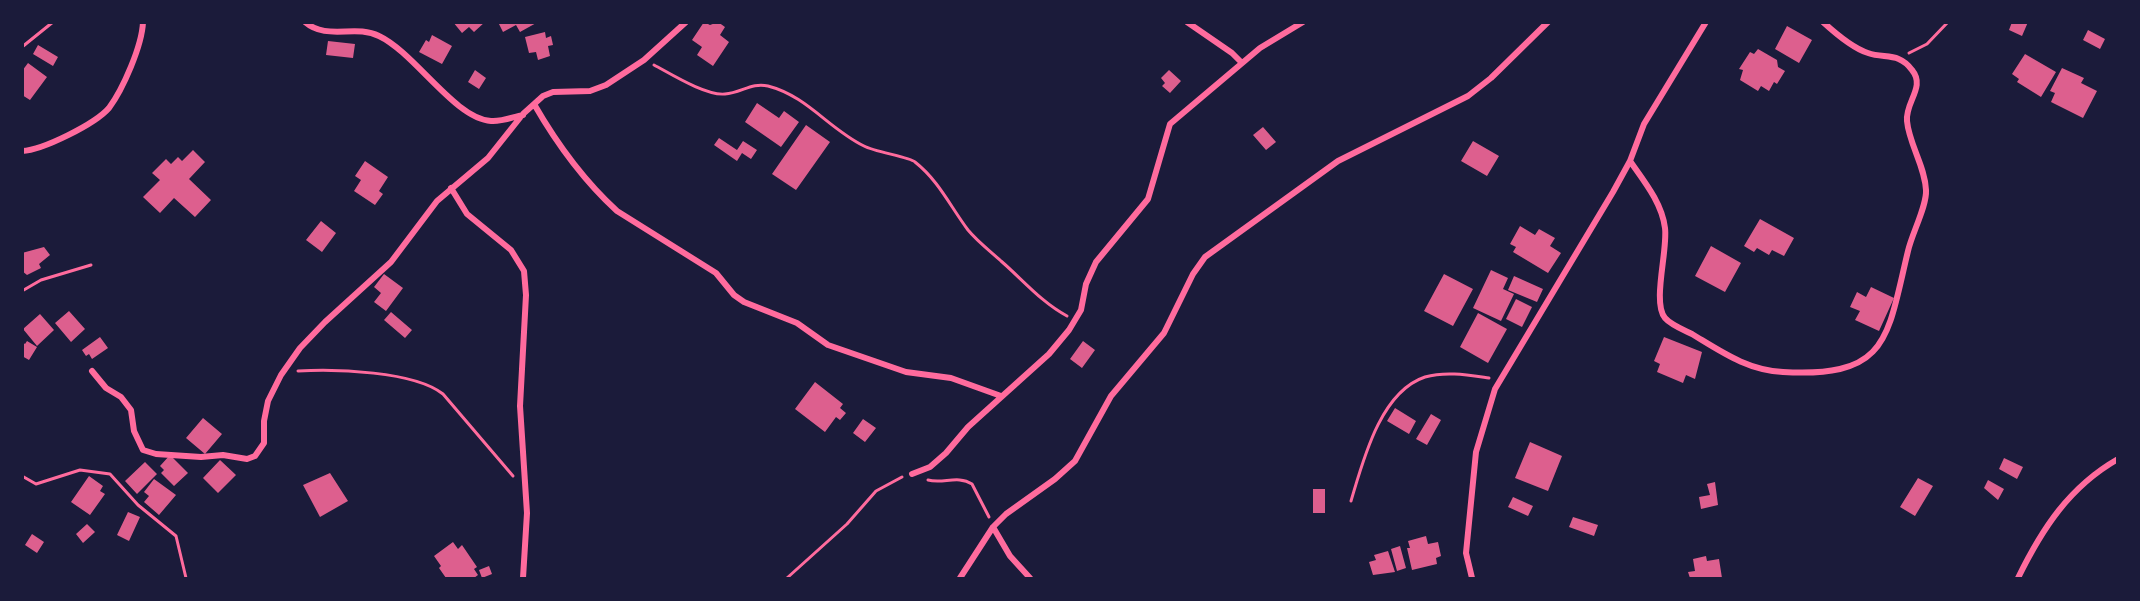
<!DOCTYPE html>
<style>
body{margin:0}
#map{position:relative;width:2140px;height:601px;overflow:hidden;background:#1b1b3a;font-family:"Public Sans",sans-serif}
canvas{display:block}
.frame{position:absolute;inset:0;border:24px solid #1b1b3a;pointer-events:none}
</style>
<div id="map">
<canvas width="2140" height="601"></canvas>
<div class="frame"></div>
</div>
<script>
const ctx = document.querySelector('canvas').getContext('2d');
ctx.lineJoin = 'round';
function fill(path, color) { ctx.fillStyle = color; ctx.fill(path, 'evenodd'); }
function strokePath(path, color, width, dash) { ctx.strokeStyle = color; ctx.lineWidth = width; ctx.lineCap = dash ? 'butt' : 'round'; ctx.setLineDash(dash || []); ctx.stroke(path); }
fill(new Path2D(`
 M 453,22 L 485,22 L 474,32 L 469,27 L 462,33 Z
 M 498,22 L 538,22 L 520,32 L 516,25 L 503,32 Z
 M 704,22 L 710,25 L 718,22 L 725,27 L 720,35 L 729,42 L 713,66 L 697,55 L 702,47 L 692,40 Z
 M 2012,22 L 2028,22 L 2022,36 L 2009,30 Z
 M 1787,26 L 1812,40 L 1799,63 L 1775,49 Z
 M 2088,30 L 2105,39 L 2100,49 L 2083,40 Z
 M 545,32 L 546,38 L 551,36 L 553,45 L 548,46 L 550,56 L 538,60 L 536,52 L 529,53 L 525,37 Z
 M 432,35 L 452,46 L 442,64 L 419,52 L 426,40 L 429,42 Z
 M 328,41 L 355,44 L 353,58 L 326,55 Z
 M 38,45 L 58,57 L 53,66 L 33,54 Z
 M 1758,49 L 1777,60 L 1778,67 L 1785,71 L 1777,84 L 1774,82 L 1769,91 L 1761,86 L 1758,91 L 1740,80 L 1743,70 L 1739,69 L 1750,52 L 1754,54 Z
 M 2025,54 L 2056,72 L 2041,97 L 2017,82 L 2019,79 L 2012,74 Z
 M 28,63 L 47,77 L 30,100 L 22,95 L 22,71 Z
 M 2062,68 L 2084,78 L 2081,83 L 2097,91 L 2083,118 L 2051,102 L 2055,93 L 2050,91 Z
 M 475,70 L 486,78 L 479,89 L 468,82 Z
 M 1169,70 L 1181,81 L 1170,93 L 1162,86 L 1165,83 L 1161,78 Z
 M 757,103 L 779,118 L 784,111 L 799,122 L 781,147 L 745,122 Z
 M 806,125 L 830,142 L 796,190 L 772,174 Z
 M 1263,127 L 1276,142 L 1266,150 L 1253,135 Z
 M 719,138 L 737,150 L 743,141 L 757,150 L 751,159 L 742,153 L 737,161 L 714,145 Z
 M 1473,141 L 1499,156 L 1487,176 L 1461,161 Z
 M 193,150 L 205,162 L 189,179 L 211,200 L 195,217 L 174,198 L 160,213 L 143,197 L 160,180 L 152,173 L 166,159 L 171,164 L 178,157 L 182,161 Z
 M 365,161 L 388,177 L 379,191 L 383,194 L 375,205 L 354,191 L 361,180 L 355,176 Z
 M 1760,219 L 1794,238 L 1784,256 L 1772,250 L 1769,255 L 1757,248 L 1754,252 L 1744,246 Z
 M 321,221 L 336,233 L 322,252 L 306,240 Z
 M 1520,226 L 1535,235 L 1539,229 L 1555,238 L 1550,246 L 1561,253 L 1548,273 L 1513,252 L 1516,247 L 1510,244 Z
 M 1711,246 L 1741,263 L 1725,292 L 1695,276 Z
 M 44,247 L 50,255 L 39,264 L 41,268 L 27,275 L 22,271 L 22,253 Z
 M 1491,270 L 1508,278 L 1503,289 L 1514,294 L 1501,321 L 1473,308 Z
 M 384,274 L 403,288 L 386,311 L 374,302 L 381,293 L 374,287 Z
 M 1444,274 L 1473,289 L 1453,326 L 1424,311 Z
 M 1514,276 L 1543,289 L 1537,302 L 1508,290 Z
 M 1871,287 L 1894,298 L 1879,331 L 1855,320 L 1860,311 L 1850,307 L 1857,292 L 1866,297 Z
 M 1516,299 L 1532,307 L 1522,327 L 1506,319 Z
 M 69,311 L 85,329 L 71,342 L 55,323 Z
 M 391,312 L 412,330 L 405,338 L 384,320 Z
 M 1478,313 L 1507,329 L 1488,363 L 1460,347 Z
 M 40,314 L 54,330 L 37,346 L 23,329 Z
 M 100,337 L 108,348 L 92,359 L 89,354 L 86,356 L 82,350 Z
 M 1664,337 L 1702,352 L 1695,379 L 1686,375 L 1683,383 L 1657,372 L 1660,364 L 1654,361 Z
 M 27,341 L 37,347 L 29,360 L 22,356 L 22,342 L 25,344 Z
 M 1083,341 L 1095,350 L 1082,368 L 1070,359 Z
 M 815,382 L 843,404 L 840,408 L 846,413 L 840,420 L 836,417 L 825,432 L 795,409 Z
 M 1395,408 L 1416,421 L 1409,434 L 1387,421 Z
 M 1431,414 L 1441,420 L 1427,445 L 1416,439 Z
 M 203,418 L 222,434 L 205,454 L 186,438 Z
 M 863,419 L 876,428 L 865,442 L 853,433 Z
 M 1530,442 L 1562,456 L 1548,491 L 1515,478 Z
 M 170,455 L 188,473 L 174,486 L 161,473 L 164,470 L 160,466 Z
 M 2004,458 L 2023,467 L 2017,479 L 1999,469 Z
 M 220,460 L 236,475 L 218,493 L 203,478 Z
 M 145,462 L 157,474 L 137,494 L 125,481 Z
 M 330,473 L 348,501 L 320,517 L 303,485 Z
 M 89,476 L 103,486 L 100,491 L 105,494 L 90,515 L 71,502 Z
 M 1918,478 L 1933,486 L 1915,516 L 1900,507 Z
 M 154,479 L 176,495 L 159,515 L 144,502 L 149,496 L 144,492 Z
 M 1988,480 L 2004,489 L 1998,500 L 1984,488 Z
 M 1715,482 L 1718,505 L 1701,509 L 1699,497 L 1710,495 L 1707,484 Z
 M 1313,489 L 1325,489 L 1325,513 L 1313,513 Z
 M 1513,497 L 1533,506 L 1528,516 L 1508,507 Z
 M 128,512 L 140,517 L 129,541 L 117,535 Z
 M 1573,517 L 1598,525 L 1594,536 L 1569,527 Z
 M 87,524 L 95,532 L 83,543 L 76,534 Z
 M 32,534 L 44,542 L 37,553 L 25,545 Z
 M 1426,536 L 1428,544 L 1438,542 L 1441,556 L 1436,558 L 1437,564 L 1412,570 L 1407,548 L 1410,548 L 1408,541 Z
 M 453,542 L 458,549 L 462,545 L 477,567 L 474,569 L 478,575 L 474,578 L 446,578 L 439,568 L 441,566 L 434,556 Z
 M 1400,546 L 1406,568 L 1397,571 L 1391,549 Z
 M 1388,551 L 1395,572 L 1373,575 L 1369,562 L 1376,560 L 1374,555 Z
 M 1706,556 L 1707,561 L 1719,559 L 1722,578 L 1690,578 L 1688,572 L 1695,571 L 1693,559 Z
 M 489,566 L 492,574 L 482,578 L 479,570 Z`), '#dd5f8e');
strokePath(new Path2D(`
 M 22,47 L 53,22
 M 1909,53 L 1927,44 L 1948,22
 M 654,65 C 671,74 706,96 725,94 C 741,93 752,82 768,86 C 807,96 829,129 864,146 C 875,152 910,157 915,162 C 939,181 950,206 968,230 C 977,241 990,251 1001,261 C 1023,280 1041,302 1067,316
 M 22,291 L 41,280 L 91,265
 M 298,371 C 335,369 414,371 443,394 L 513,476
 M 22,476 L 36,484 L 80,470 L 110,474 L 138,505 L 176,536 L 186,578
 M 928,480 C 943,484 958,475 972,484 L 989,517
 M 1351,501 C 1363,461 1380,392 1425,377 C 1446,371 1468,375 1489,378
 M 787,578 L 847,524 L 876,491 L 902,477`), '#ff6b9d', 3);
strokePath(new Path2D(`
 M 305,22 C 327,41 355,24 379,36 C 415,53 455,119 491,121 C 501,122 513,117 523,115
 M 1187,22 L 1232,53 L 1242,63
 M 534,104 C 557,144 582,179 617,211 L 716,273 L 734,295 L 744,302 L 797,323 L 828,345 L 906,372 L 951,378 L 1001,396
 M 22,151 C 43,150 95,124 109,108 C 123,89 142,46 143,22
 M 1630,161 C 1644,181 1662,203 1665,228 C 1668,250 1652,303 1665,318 C 1671,325 1684,330 1692,334 C 1722,352 1747,370 1783,372 C 1889,378 1887,338 1908,251 C 1912,233 1927,206 1926,190 C 1925,166 1909,144 1907,121 C 1905,102 1926,87 1912,70 C 1899,52 1885,59 1868,53 C 1852,48 1835,33 1823,22
 M 451,188 L 467,214 L 511,250 L 524,271 L 526,295 L 520,406 L 527,513 L 523,578
 M 92,371 L 106,388 L 121,397 L 131,410 L 134,431 L 143,450 L 156,454 L 201,457 L 223,455 L 247,459 L 255,456 L 264,443 L 264,421 L 268,401 L 281,375 L 300,348 L 325,322 L 391,262 L 437,201 L 488,158 L 523,114 L 543,96 L 553,92 L 590,91 L 606,85 L 644,60 L 686,22
 M 912,474 L 930,467 L 946,453 L 968,427 L 1049,354 L 1069,330 L 1081,310 L 1086,284 L 1096,262 L 1148,199 L 1170,124 L 1260,48 L 1303,22
 M 993,527 L 1010,556 L 1030,578
 M 960,578 L 993,527 L 1006,514 L 1055,479 L 1075,461 L 1111,396 L 1164,333 L 1193,274 L 1205,257 L 1338,161 L 1468,96 L 1491,78 L 1548,22
 M 1472,578 L 1466,553 L 1476,452 L 1495,389 L 1613,192 L 1630,161 L 1644,124 L 1706,22
 M 2018,578 C 2042,529 2069,487 2118,459`), '#ff6b9d', 6);
</script>
